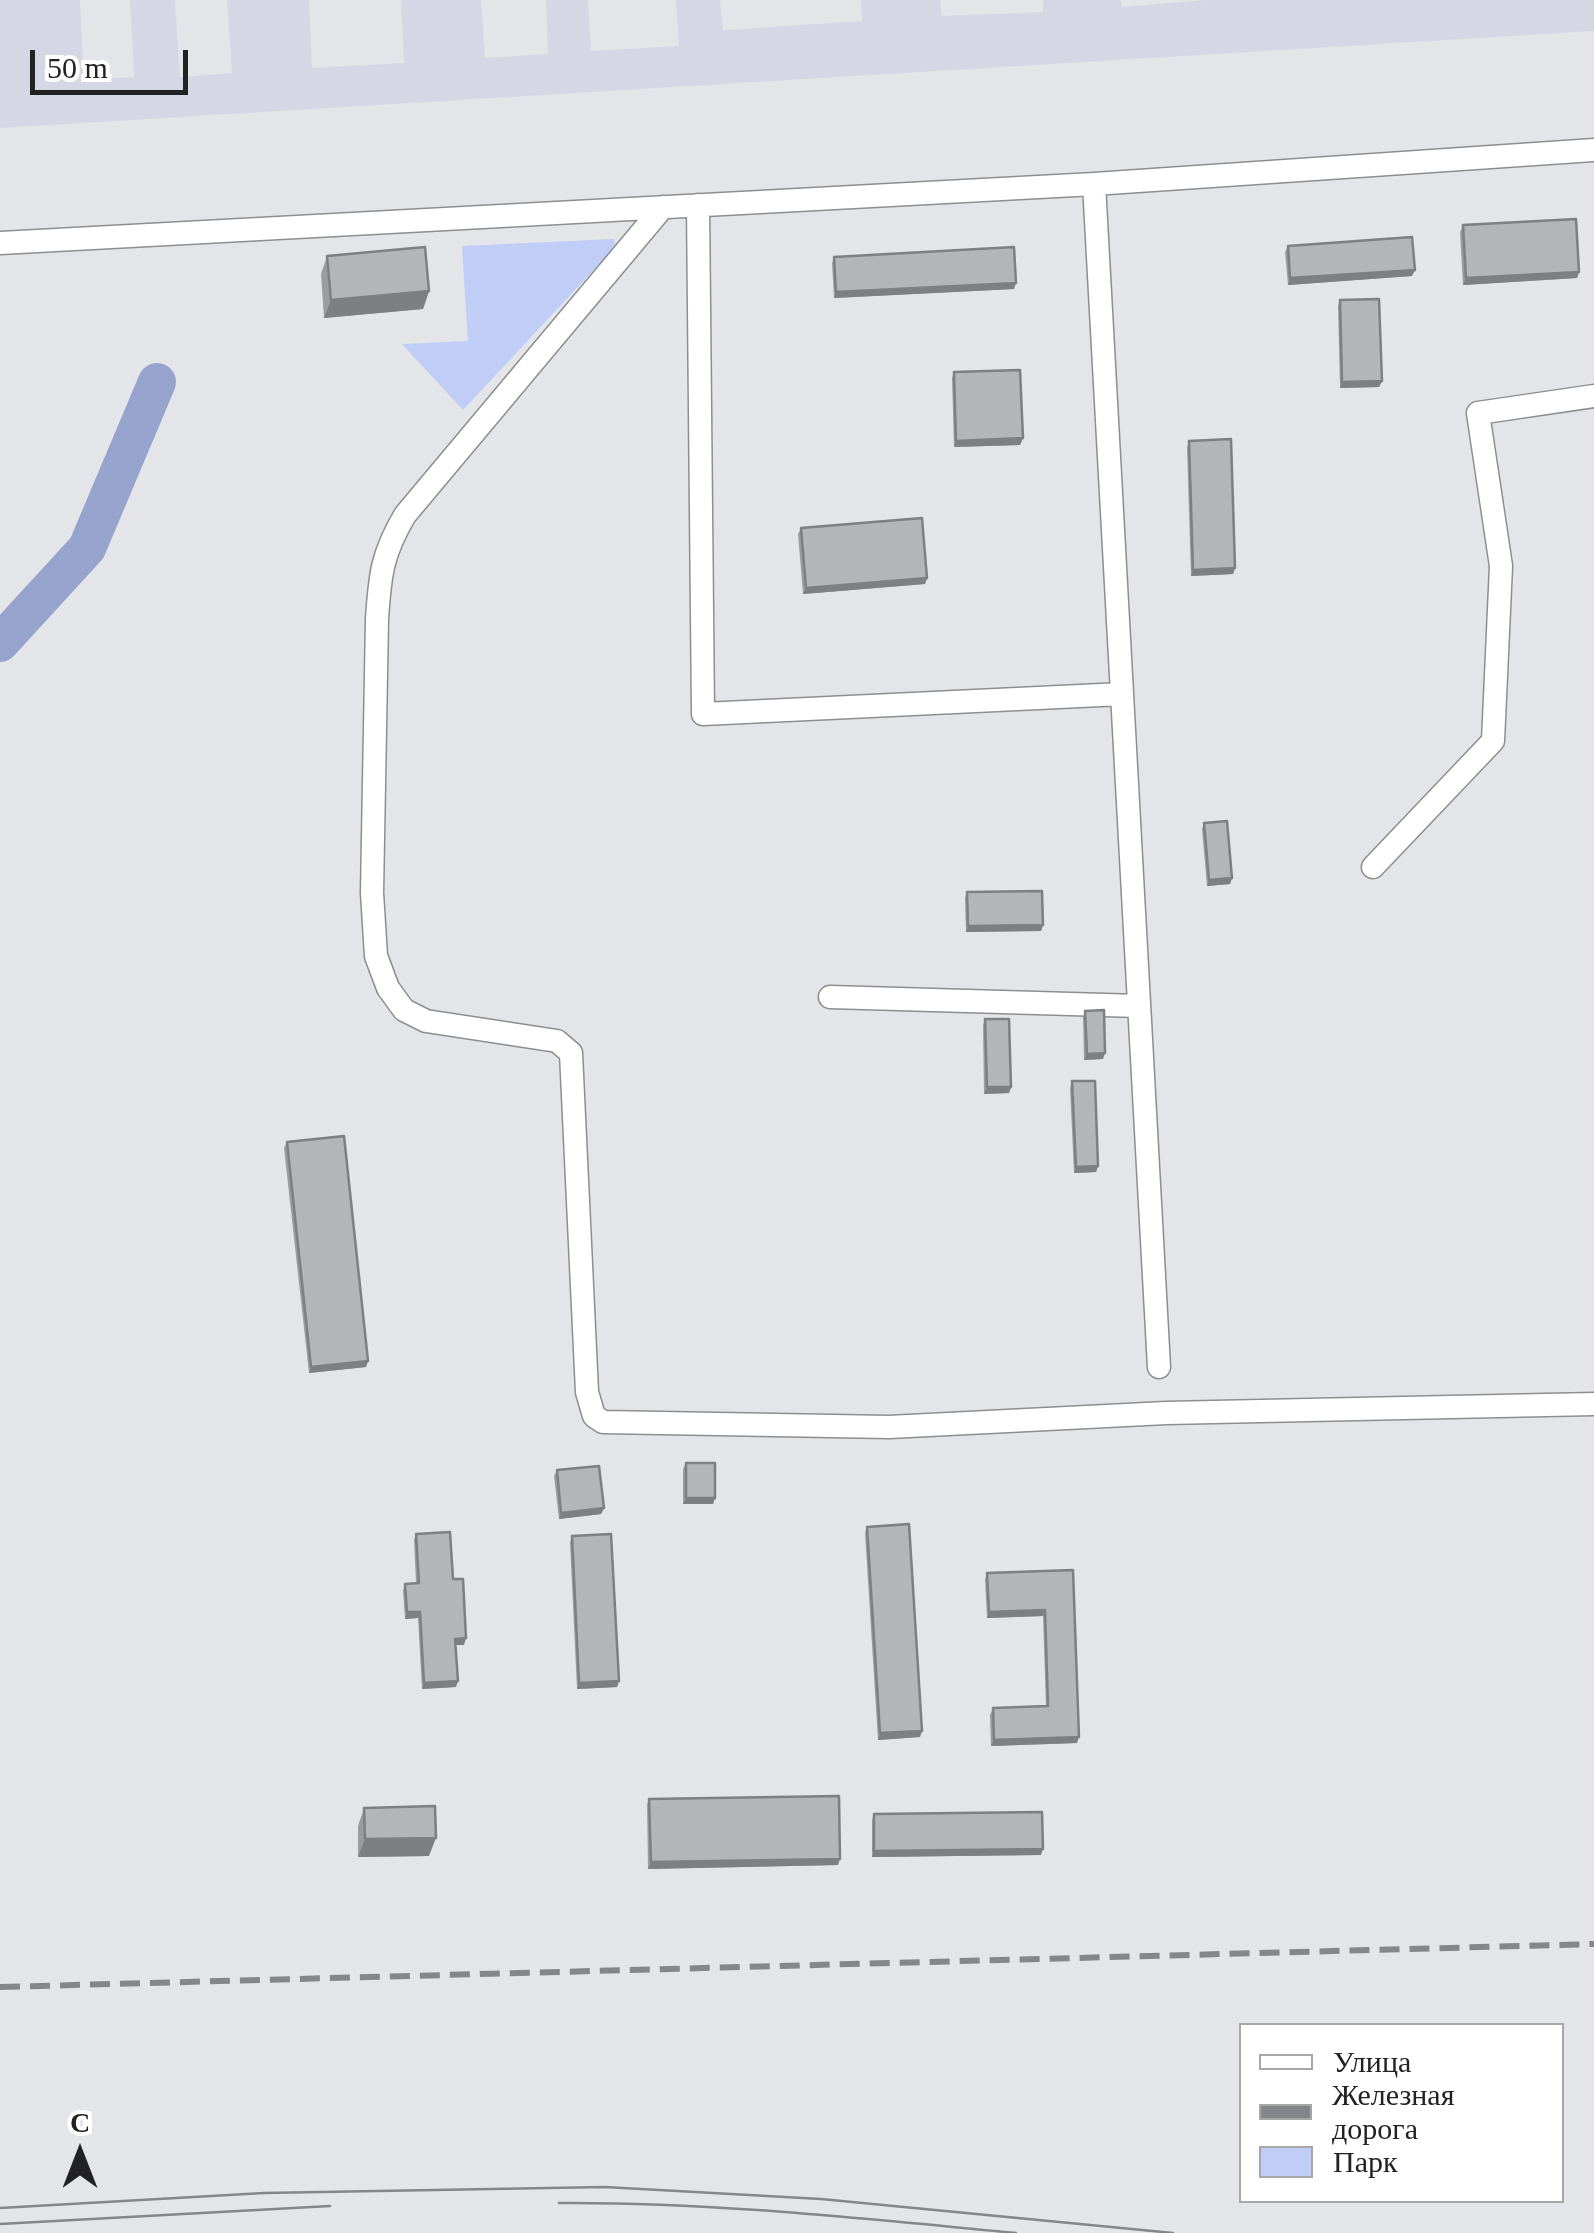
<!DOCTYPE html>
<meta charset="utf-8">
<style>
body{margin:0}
#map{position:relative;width:1594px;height:2233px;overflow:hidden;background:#e3e5e9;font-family:"Times New Roman",serif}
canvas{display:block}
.legend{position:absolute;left:1239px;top:2023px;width:325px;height:180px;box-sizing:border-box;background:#fff;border:2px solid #a7a7a7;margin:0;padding:12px 18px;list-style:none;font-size:30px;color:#222224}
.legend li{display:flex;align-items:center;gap:20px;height:50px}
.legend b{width:50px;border:2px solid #a7a7a7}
.north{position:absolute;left:30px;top:2103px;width:100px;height:100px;-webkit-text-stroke:8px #fff;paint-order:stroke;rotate:0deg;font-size:28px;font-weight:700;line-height:40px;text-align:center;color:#222224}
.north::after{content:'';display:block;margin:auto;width:35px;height:45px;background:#222224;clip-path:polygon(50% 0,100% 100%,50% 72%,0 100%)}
.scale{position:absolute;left:30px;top:50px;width:158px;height:45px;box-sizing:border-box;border:5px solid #222224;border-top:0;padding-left:12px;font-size:30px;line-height:35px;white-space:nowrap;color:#222224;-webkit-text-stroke:8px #fff;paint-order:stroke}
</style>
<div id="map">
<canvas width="1594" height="2233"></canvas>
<ul class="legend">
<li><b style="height:12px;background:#fff"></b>Улица</li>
<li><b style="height:12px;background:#858689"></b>Железная дорога</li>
<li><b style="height:28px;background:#bfcdf7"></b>Парк</li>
</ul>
<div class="north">С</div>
<div class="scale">50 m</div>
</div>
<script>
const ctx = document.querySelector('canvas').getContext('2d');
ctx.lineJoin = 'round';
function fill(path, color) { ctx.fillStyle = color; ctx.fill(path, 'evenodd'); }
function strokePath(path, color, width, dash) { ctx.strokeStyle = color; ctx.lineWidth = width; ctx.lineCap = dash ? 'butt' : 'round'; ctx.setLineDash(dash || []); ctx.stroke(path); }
fill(new Path2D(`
 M 0,0 L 80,0 L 84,80 L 134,77 L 130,0 L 175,0 L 180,77 L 232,73 L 227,0 L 309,0 L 312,68 L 404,63 L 401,0 L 481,0 L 485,58 L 548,54 L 546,0 L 588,0 L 591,51 L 679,46 L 676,0 L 720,0 L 723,30 L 862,21 L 861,0 L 940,0 L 942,16 L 1043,12 L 1043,0 L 1121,0 L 1122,7 L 1205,0 L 1594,0 L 1594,31 L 0,128 Z`), '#d5d8e4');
fill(new Path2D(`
 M 614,239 L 616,246 L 463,410 L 402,344 L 468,341 L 462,246 Z`), '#bfcdf7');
strokePath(new Path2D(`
 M 0,643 L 87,548 L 157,382`), '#96a3cc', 38);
const minor = new Path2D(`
 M 1094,184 L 1159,1367
 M 698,205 L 703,714 L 1122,694
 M 663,207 L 405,515 C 382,554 380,574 377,619 L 372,893 L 376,956 L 388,988 L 404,1010 L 426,1021 L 557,1041 L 571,1053 L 587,1392 L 594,1416 L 603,1422 L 889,1427 L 1166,1413 L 1594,1404
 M 0,243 L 1094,184 L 1594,150
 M 1373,867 L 1493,741 L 1501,566 L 1478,413 L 1594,396
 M 830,997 L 1139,1006`);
strokePath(minor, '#8d8e92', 25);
strokePath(minor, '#fff', 22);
strokePath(new Path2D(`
 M 559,2203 C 712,2202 865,2219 1016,2233
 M 0,2208 L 264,2193 L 605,2187 L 821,2199 L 1173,2233
 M 0,2224 L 330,2206`), '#858689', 2.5);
strokePath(new Path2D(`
 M 0,1987 L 1594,1944`), '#858689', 6, [20, 10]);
fill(new Path2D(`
 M 1463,225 L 1579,272 L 1577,278 L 1463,285 L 1460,232 Z
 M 1288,246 L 1412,276 L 1288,285 L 1285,252 Z
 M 327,256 L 429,291 L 423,309 L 324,318 L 321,274 Z
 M 834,257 L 1014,289 L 834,298 L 832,263 Z
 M 1340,300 L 1382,381 L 1379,387 L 1340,388 L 1338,306 Z
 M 954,372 L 1023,438 L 1020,445 L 954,447 L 952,378 Z
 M 1189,441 L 1235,568 L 1233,574 L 1191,576 L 1187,447 Z
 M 801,528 L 927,578 L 925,584 L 803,594 L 798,534 Z
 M 1204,823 L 1232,878 L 1230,884 L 1207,886 L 1202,829 Z
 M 967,892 L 1043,925 L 1041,931 L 966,932 L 965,898 Z
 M 1085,1011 L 1103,1059 L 1084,1060 L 1083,1017 Z
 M 985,1019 L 1011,1087 L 1009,1093 L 984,1094 L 983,1025 Z
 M 1072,1081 L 1098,1166 L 1096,1172 L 1074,1173 L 1070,1088 Z
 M 287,1142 L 368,1361 L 366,1367 L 309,1373 L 284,1148 Z
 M 686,1463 L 715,1498 L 713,1504 L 683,1504 L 683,1469 Z
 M 557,1470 L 604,1508 L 601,1514 L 559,1519 L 554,1476 Z
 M 867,1527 L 920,1737 L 878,1740 L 865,1533 Z
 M 416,1534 L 453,1579 L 464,1645 L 456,1645 L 456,1687 L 422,1689 L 418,1618 L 405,1619 L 403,1590 L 405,1584 L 416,1583 L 414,1540 Z
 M 572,1536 L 619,1681 L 617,1687 L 577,1689 L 570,1542 Z
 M 1073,1570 L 1077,1743 L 991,1746 L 990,1715 L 993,1708 L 1046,1706 L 1043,1616 L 987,1618 L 985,1579 L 987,1573 Z
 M 649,1799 L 838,1865 L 648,1869 L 647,1805 Z
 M 364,1808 L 429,1856 L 358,1857 L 358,1826 Z
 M 874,1814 L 1041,1855 L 872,1857 L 872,1820 Z`), '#9a9c9f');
fill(new Path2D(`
 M 1415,270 L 1412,276 L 1288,285 L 1290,278 Z
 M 1579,272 L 1577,278 L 1463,285 L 1466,278 Z
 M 1016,283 L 1014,289 L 834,298 L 836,292 Z
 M 429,291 L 423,309 L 324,318 L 331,300 Z
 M 1382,381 L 1379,387 L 1340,388 L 1342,382 Z
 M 1023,438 L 1020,445 L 954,447 L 956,441 Z
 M 1235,568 L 1233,574 L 1191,576 L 1193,570 Z
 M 927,578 L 925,584 L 803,594 L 806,588 Z
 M 1232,878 L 1230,884 L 1207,886 L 1209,880 Z
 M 1043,925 L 1041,931 L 966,932 L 968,926 Z
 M 1105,1053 L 1103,1059 L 1084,1060 L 1087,1054 Z
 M 987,1087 L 1011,1087 L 1009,1093 L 984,1094 Z
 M 1098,1166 L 1096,1172 L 1074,1173 L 1076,1167 Z
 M 368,1361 L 366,1367 L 309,1373 L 311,1367 Z
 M 686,1498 L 715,1498 L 713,1504 L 683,1504 Z
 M 604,1508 L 601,1514 L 559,1519 L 561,1513 Z
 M 1045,1610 L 1043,1616 L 987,1618 L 989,1612 Z
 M 407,1612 L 420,1612 L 418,1618 L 405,1619 Z
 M 466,1638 L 464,1645 L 453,1645 L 455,1639 Z
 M 458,1681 L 456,1687 L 422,1689 L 424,1683 Z
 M 619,1681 L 617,1687 L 577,1689 L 579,1683 Z
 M 922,1731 L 920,1737 L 878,1740 L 880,1733 Z
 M 1079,1737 L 1077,1743 L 991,1746 L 994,1740 Z
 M 436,1838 L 429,1856 L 358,1857 L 365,1839 Z
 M 1043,1849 L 1041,1855 L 872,1857 L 874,1851 Z
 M 840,1859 L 838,1865 L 648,1869 L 651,1862 Z`), '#7d7f82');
const building = new Path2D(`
 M 1576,219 L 1579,272 L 1466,278 L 1463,225 Z
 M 1412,237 L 1415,270 L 1290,278 L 1288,246 Z
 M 425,247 L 429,291 L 331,300 L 327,256 Z
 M 1014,247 L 1016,283 L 836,292 L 834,257 Z
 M 1379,299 L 1382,381 L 1342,382 L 1340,300 Z
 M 1020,370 L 1023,438 L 956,441 L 954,372 Z
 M 1231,439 L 1235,568 L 1193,570 L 1189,441 Z
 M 922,518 L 927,578 L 806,588 L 801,528 Z
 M 1227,821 L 1232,878 L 1209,880 L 1204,823 Z
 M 1042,891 L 1043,925 L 968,926 L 967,892 Z
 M 1104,1010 L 1105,1053 L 1087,1054 L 1085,1011 Z
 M 985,1019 L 1009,1019 L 1011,1087 L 987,1087 Z
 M 1072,1081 L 1095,1081 L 1098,1166 L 1076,1167 Z
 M 344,1136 L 368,1361 L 311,1367 L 287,1142 Z
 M 686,1463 L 715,1463 L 715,1498 L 686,1498 Z
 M 599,1466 L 604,1508 L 561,1513 L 557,1470 Z
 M 909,1524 L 922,1731 L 880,1733 L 867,1527 Z
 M 450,1532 L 453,1579 L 463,1579 L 466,1638 L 455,1639 L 458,1681 L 424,1683 L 420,1612 L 407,1612 L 405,1584 L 419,1583 L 416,1534 Z
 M 611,1534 L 619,1681 L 579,1683 L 572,1536 Z
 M 1073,1570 L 1079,1737 L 994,1740 L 993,1708 L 1048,1706 L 1045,1610 L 989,1612 L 987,1573 Z
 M 839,1796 L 840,1859 L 651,1862 L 649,1799 Z
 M 435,1806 L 436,1838 L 365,1839 L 364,1808 Z
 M 1042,1812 L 1043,1849 L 874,1851 L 874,1814 Z`);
fill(building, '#b3b5b9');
strokePath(building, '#7d7f82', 2.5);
</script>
